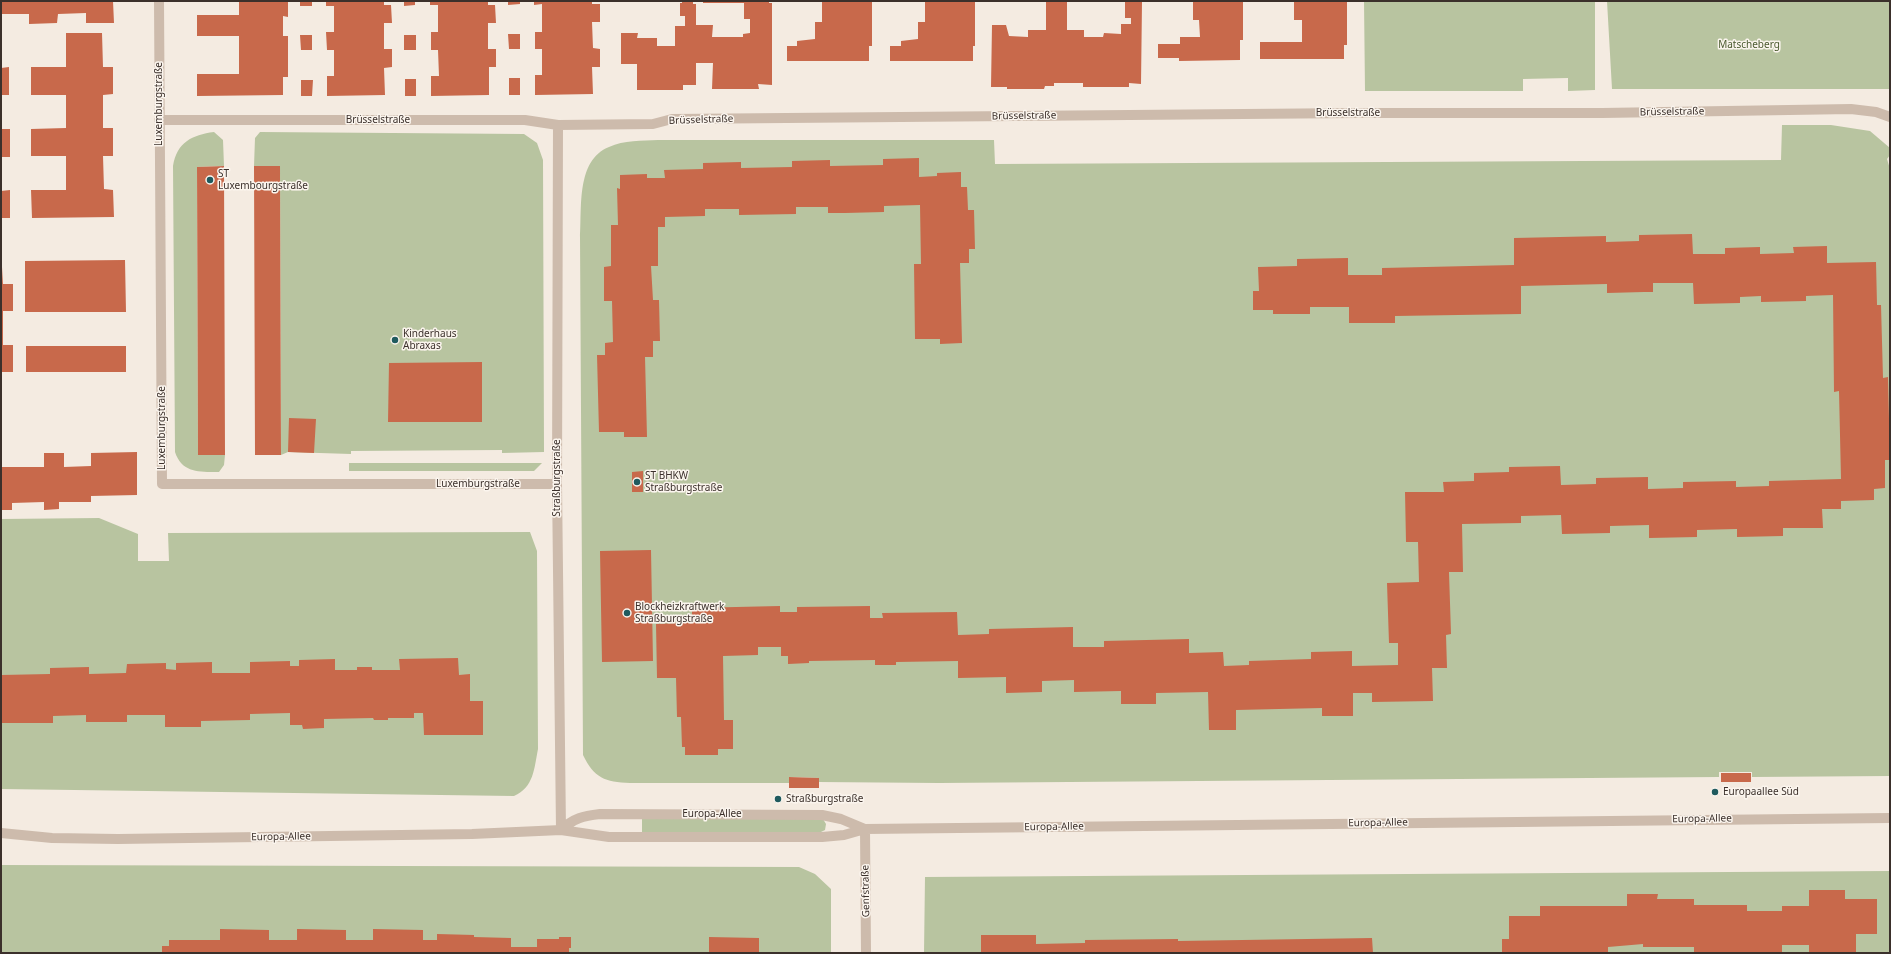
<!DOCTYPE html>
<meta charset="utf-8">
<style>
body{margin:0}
#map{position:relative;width:1891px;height:954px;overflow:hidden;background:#f4ebe1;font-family:"Noto Sans",sans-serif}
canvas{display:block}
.frame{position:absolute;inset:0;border:2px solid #3b302b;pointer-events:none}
</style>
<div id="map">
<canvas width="1891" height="954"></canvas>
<div class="frame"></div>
</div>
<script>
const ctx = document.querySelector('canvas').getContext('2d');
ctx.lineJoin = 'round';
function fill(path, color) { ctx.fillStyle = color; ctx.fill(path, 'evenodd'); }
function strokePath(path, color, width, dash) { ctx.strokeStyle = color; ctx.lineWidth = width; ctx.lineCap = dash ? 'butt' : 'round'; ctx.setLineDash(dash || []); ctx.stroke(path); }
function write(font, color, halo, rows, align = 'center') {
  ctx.font = font + ' "Noto Sans",sans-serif'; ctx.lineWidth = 3; ctx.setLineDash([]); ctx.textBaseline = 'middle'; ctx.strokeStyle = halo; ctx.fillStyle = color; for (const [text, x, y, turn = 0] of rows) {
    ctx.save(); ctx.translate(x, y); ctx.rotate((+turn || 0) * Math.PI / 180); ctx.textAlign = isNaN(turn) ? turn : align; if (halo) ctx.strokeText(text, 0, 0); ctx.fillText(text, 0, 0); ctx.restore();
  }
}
fill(new Path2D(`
 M 1364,1 L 1595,1 L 1595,90 L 1568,91 L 1568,78 L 1523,79 L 1523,91 L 1365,91 Z
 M 1607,1 L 1890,1 L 1890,89 L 1612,89 Z
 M 1782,125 L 1831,125 L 1870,131 L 1890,148 L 1890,155 L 1887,159 L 1890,169 L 1890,776 L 1752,777 L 1752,772 L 1719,772 L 1719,777 L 939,783 L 819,782 L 819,778 L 789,777 L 789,783 L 630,783 C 605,782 594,778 583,755 L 580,237 C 582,208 576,160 609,147 C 624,140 642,141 658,140 L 994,140 L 995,164 L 1781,160 Z
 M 214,132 L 223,140 L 224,166 L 197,167 L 198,455 L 225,455 L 224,465 L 219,472 C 199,472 182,473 175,452 L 173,166 C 177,142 192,135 214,132 Z
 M 260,132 L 524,134 L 537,143 L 543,160 L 544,452 L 502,453 L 502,450 L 351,451 L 351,454 L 288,452 L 281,455 L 280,167 L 254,166 L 255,138 Z
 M 349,463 L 542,463 L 534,471 L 349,471 Z
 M 99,518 L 138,534 L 138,561 L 169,561 L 168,533 L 530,532 L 537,551 L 538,749 C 534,769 534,787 514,796 L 1,789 L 1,519 Z
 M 642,817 L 823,819 L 826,824 L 825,830 L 817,834 L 642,836 Z
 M 1,865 L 799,867 L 815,874 L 831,889 L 831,953 L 1,953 Z
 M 1890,871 L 1890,953 L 924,953 L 925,877 Z`), '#b8c4a0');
fill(new Path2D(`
 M 1,1 L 113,1 L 114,23 L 86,23 L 86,13 L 58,14 L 57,23 L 29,24 L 29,14 L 1,14 Z
 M 239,1 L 288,1 L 288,17 L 283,16 L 283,36 L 288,36 L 288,77 L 283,77 L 283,95 L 197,96 L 197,74 L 239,74 L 239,36 L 197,36 L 197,15 L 239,15 Z
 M 300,1 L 312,1 L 312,6 L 300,6 Z
 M 326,1 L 384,1 L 384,5 L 391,5 L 392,23 L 384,23 L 384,49 L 392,49 L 392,67 L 384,68 L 385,95 L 327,96 L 327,76 L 334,76 L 334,50 L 327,50 L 326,32 L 334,32 L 334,6 L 326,6 Z
 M 404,1 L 415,1 L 415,5 L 404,6 Z
 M 430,1 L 488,1 L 488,5 L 495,5 L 496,23 L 488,23 L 488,49 L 496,49 L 496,67 L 489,67 L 489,95 L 431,96 L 431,76 L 439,76 L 438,50 L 431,50 L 431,32 L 438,32 L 438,5 L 430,5 Z
 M 508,1 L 520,1 L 520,4 L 508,5 Z
 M 534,1 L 592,1 L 592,4 L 600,4 L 600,22 L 592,22 L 593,48 L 600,49 L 600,67 L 592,67 L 593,94 L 535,95 L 535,75 L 542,75 L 542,49 L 535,49 L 535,32 L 542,32 L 542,4 L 534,5 Z
 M 682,1 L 693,1 L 693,4 L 696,4 L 696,25 L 713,25 L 712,37 L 743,37 L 743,34 L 750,33 L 750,19 L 744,19 L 744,3 L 703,3 L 703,1 L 769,1 L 769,3 L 772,3 L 772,85 L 758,84 L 759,89 L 712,89 L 713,63 L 696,63 L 696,85 L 683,85 L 683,90 L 637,90 L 637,64 L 621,64 L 621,33 L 638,33 L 637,38 L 657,38 L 657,46 L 675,46 L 675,26 L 685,26 L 685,16 L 680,16 L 680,3 L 682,3 Z
 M 822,1 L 872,1 L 872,46 L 869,46 L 869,61 L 787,61 L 787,46 L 797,46 L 797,41 L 815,39 L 815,22 L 822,22 Z
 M 925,1 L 975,1 L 975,46 L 973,46 L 973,61 L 890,61 L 890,46 L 901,46 L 901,41 L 918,39 L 918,22 L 925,22 Z
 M 1046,1 L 1067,1 L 1067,30 L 1084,30 L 1084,37 L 1103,37 L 1104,33 L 1121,34 L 1121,24 L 1131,24 L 1131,18 L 1125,18 L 1125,1 L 1142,2 L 1141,84 L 1129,83 L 1129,87 L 1083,87 L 1083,83 L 1054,83 L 1054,86 L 1045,86 L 1044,89 L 1007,89 L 1007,87 L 991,87 L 992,25 L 1006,25 L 1009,36 L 1028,37 L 1028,30 L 1046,30 Z
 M 1193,1 L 1243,1 L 1243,40 L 1240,40 L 1240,60 L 1179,61 L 1179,58 L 1158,58 L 1158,44 L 1180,44 L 1180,37 L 1200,37 L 1199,20 L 1193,20 Z
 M 1294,1 L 1347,1 L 1347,45 L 1344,45 L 1344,59 L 1260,59 L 1260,42 L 1302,42 L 1302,20 L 1294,20 Z
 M 66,33 L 102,33 L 103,67 L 113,67 L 113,94 L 103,95 L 103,128 L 113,128 L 113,156 L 103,156 L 104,189 L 113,190 L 114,217 L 32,218 L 31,190 L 66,190 L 66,156 L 31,156 L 31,129 L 66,128 L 66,95 L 31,95 L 31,67 L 66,67 Z
 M 508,34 L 520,34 L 520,49 L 509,49 Z
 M 300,35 L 312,35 L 312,50 L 301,50 Z
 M 404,35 L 416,35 L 416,50 L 404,50 Z
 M 9,67 L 9,95 L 1,95 L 1,68 Z
 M 509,78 L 520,78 L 520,95 L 509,95 Z
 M 405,79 L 416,79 L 416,96 L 405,96 Z
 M 301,80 L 313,80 L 312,96 L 301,96 Z
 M 1,129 L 10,129 L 10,157 L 1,157 Z
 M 919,158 L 919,177 L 937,176 L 937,173 L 961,172 L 961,187 L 967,187 L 968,210 L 974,210 L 975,249 L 969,249 L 969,263 L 960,263 L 962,343 L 940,344 L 940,339 L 915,339 L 914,264 L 921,264 L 920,205 L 884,206 L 884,212 L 845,213 L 828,213 L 828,207 L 796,207 L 796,214 L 739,215 L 739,209 L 705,209 L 705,216 L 665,217 L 665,227 L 658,227 L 658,266 L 651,266 L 653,300 L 659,300 L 660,341 L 653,341 L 653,357 L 645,357 L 647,437 L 624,437 L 624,432 L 599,432 L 597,355 L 605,355 L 605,343 L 613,342 L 612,301 L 604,301 L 604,267 L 611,266 L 611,225 L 618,225 L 617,188 L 620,189 L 620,175 L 647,174 L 647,178 L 665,178 L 664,170 L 703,169 L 703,163 L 741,162 L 741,168 L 792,167 L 792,161 L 830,160 L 830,166 L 883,165 L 883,159 Z
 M 224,166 L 225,455 L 198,455 L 197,167 Z
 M 254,166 L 280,166 L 281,455 L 255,455 Z
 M 10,190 L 10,218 L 1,218 L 1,191 Z
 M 1692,234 L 1693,254 L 1725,254 L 1725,248 L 1760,247 L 1760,254 L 1794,253 L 1793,247 L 1827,246 L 1827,263 L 1876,262 L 1877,305 L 1881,305 L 1883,378 L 1888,377 L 1890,460 L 1885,460 L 1885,488 L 1874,489 L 1874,500 L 1841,501 L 1841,509 L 1822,509 L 1823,528 L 1783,528 L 1783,536 L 1737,537 L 1737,529 L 1697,530 L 1697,537 L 1649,538 L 1649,525 L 1610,526 L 1610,533 L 1562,534 L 1561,515 L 1521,516 L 1521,523 L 1462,524 L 1463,572 L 1449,572 L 1451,634 L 1446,635 L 1447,668 L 1432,668 L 1433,701 L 1372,702 L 1372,693 L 1353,693 L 1353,716 L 1322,716 L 1322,708 L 1236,710 L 1236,730 L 1209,730 L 1208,692 L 1156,693 L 1156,704 L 1121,704 L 1121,691 L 1074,692 L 1074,680 L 1042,681 L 1042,692 L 1006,693 L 1006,677 L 958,678 L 958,661 L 896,662 L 896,665 L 875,665 L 875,660 L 809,661 L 809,663 L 788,664 L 788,656 L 781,656 L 781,647 L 758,647 L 758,655 L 723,656 L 724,720 L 733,720 L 733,749 L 718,749 L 718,755 L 685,755 L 685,747 L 682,747 L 681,717 L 677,717 L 676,678 L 657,678 L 656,624 L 679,623 L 679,615 L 692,615 L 692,608 L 780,606 L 780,612 L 797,612 L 797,607 L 870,606 L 870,618 L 883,618 L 882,613 L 957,612 L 958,635 L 989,634 L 989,629 L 1073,627 L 1073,647 L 1104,647 L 1104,641 L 1189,639 L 1189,653 L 1223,652 L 1224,666 L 1249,665 L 1249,661 L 1311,659 L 1311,652 L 1352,651 L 1352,666 L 1398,665 L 1398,643 L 1389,643 L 1387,583 L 1419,582 L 1418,542 L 1406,542 L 1405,492 L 1444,492 L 1443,482 L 1474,481 L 1474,473 L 1509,472 L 1509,467 L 1560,466 L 1561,485 L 1596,484 L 1596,478 L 1648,477 L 1648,489 L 1683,488 L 1683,482 L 1736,481 L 1736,487 L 1769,486 L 1769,481 L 1841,479 L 1839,391 L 1834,392 L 1833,295 L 1806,296 L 1806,301 L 1761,302 L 1761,296 L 1740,297 L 1740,303 L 1694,304 L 1693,283 L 1653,283 L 1653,292 L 1644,292 L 1607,293 L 1607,284 L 1521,286 L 1521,314 L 1395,316 L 1395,323 L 1349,323 L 1349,307 L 1310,307 L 1310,314 L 1273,314 L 1273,310 L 1253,310 L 1253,291 L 1259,291 L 1258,267 L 1297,266 L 1297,259 L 1348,258 L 1348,275 L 1382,275 L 1382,268 L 1514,265 L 1514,238 L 1606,236 L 1606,242 L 1639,241 L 1639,235 Z
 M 125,260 L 126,312 L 25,312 L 25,261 Z
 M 1,267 L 2,267 L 3,284 L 13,284 L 13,311 L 3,311 L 3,345 L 13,345 L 13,372 L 1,372 Z
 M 26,346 L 126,346 L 126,372 L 26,372 Z
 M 482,362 L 482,422 L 388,422 L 389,363 Z
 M 289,418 L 316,419 L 314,453 L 288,452 Z
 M 137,452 L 137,495 L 91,496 L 91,502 L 59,502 L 59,509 L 44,510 L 44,502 L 12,503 L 12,510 L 1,510 L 1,467 L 44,467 L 44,453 L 64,453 L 64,467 L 91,466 L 91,453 Z
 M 643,471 L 643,492 L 632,492 L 632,472 Z
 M 651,550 L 653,661 L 602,662 L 600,551 Z
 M 458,658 L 459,675 L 470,674 L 470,701 L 483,701 L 483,735 L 424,735 L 423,713 L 414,713 L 414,718 L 388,718 L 388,720 L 374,720 L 373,718 L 324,719 L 324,728 L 303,729 L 302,725 L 290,725 L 290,713 L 250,714 L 250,720 L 201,721 L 201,727 L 165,727 L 165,715 L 127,715 L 127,722 L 86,722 L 86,715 L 53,716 L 53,723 L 1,723 L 1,675 L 50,674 L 50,668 L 89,667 L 89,674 L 126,673 L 127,664 L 166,663 L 166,669 L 176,670 L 176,663 L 212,662 L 212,673 L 250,673 L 250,662 L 290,661 L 290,666 L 299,666 L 299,660 L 335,659 L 335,670 L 357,670 L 357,667 L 372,667 L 372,670 L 400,670 L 399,659 Z
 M 1721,773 L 1751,773 L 1751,782 L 1721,782 Z
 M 789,777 L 819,778 L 819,788 L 789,788 Z
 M 1809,890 L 1845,890 L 1845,899 L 1877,899 L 1877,934 L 1856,934 L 1856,953 L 1809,953 L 1809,945 L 1782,945 L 1782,953 L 1694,953 L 1694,947 L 1643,947 L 1643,944 L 1608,947 L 1608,953 L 1502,953 L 1502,939 L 1509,939 L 1509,916 L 1540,916 L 1540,906 L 1627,906 L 1627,894 L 1658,894 L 1657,899 L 1694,899 L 1694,905 L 1747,905 L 1747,911 L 1782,911 L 1782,906 L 1809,906 Z
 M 220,929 L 269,930 L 269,940 L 297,940 L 297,929 L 346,930 L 346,940 L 373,940 L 373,929 L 423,930 L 423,940 L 437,940 L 437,934 L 474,935 L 474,937 L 511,938 L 511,947 L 537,947 L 537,939 L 559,939 L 559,937 L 571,937 L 571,948 L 569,948 L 569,953 L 162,953 L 162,946 L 169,946 L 169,940 L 220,940 Z
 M 981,935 L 1036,935 L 1036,944 L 1085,943 L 1085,940 L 1178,939 L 1178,941 L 1372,938 L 1373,953 L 981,953 Z
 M 709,937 L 759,938 L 759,953 L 709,953 Z`), '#c8694b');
strokePath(new Path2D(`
 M 159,1 L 162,484 L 557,484
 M 159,120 L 525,120 L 558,125 L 653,124 L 672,119 L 1358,113 L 1602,113 L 1851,109 L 1876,112 L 1890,117
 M 558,125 L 557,484 L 561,830
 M 865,829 L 866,953
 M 561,830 C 574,818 583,816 600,814 L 822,815 L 841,819 L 865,829
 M 1,833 L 52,838 L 118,839 L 472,834 L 561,830 L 609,837 L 822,837 L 844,835 L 865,829 L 1890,818`), '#cdbbac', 10);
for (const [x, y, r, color] of [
 [210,180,4,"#1f5a5e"],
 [395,340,4,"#1f5a5e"],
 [637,482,4,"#1f5a5e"],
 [627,613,4,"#1f5a5e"],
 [1715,792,4,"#1f5a5e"],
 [778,799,4,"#1f5a5e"]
]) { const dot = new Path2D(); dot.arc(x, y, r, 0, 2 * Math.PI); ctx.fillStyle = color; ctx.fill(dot); strokePath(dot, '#fbf5ee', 1.5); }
write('10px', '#4a5a2e', '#fbf5ee', [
 ["Matscheberg",1749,45]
]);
write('10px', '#3b302b', '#fbf5ee', [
 ["Luxemburgstraße",159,104,-90],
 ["Brüsselstraße",1672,112,-1],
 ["Brüsselstraße",1348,113],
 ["Brüsselstraße",1024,116,-1],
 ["Brüsselstraße",378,120],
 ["Brüsselstraße",701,120,-2],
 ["Luxemburgstraße",162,428,-90],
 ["Straßburgstraße",557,478,-90],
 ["Luxemburgstraße",478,484],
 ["Europa-Allee",712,814],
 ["Europa-Allee",1702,819,-1],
 ["Europa-Allee",1378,823,-1],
 ["Europa-Allee",1054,827,-1],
 ["Europa-Allee",281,837,-1],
 ["Genfstraße",866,891,-91]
]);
write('10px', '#3b302b', '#fbf5ee', [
 ["ST",218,174],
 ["Luxembourgstraße",218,186],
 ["Kinderhaus",403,334],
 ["Abraxas",403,346],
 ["ST BHKW",645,476],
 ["Straßburgstraße",645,488],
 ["Blockheizkraftwerk",635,607],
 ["Straßburgstraße",635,619],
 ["Europaallee Süd",1723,792],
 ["Straßburgstraße",786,799]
], 'left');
</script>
